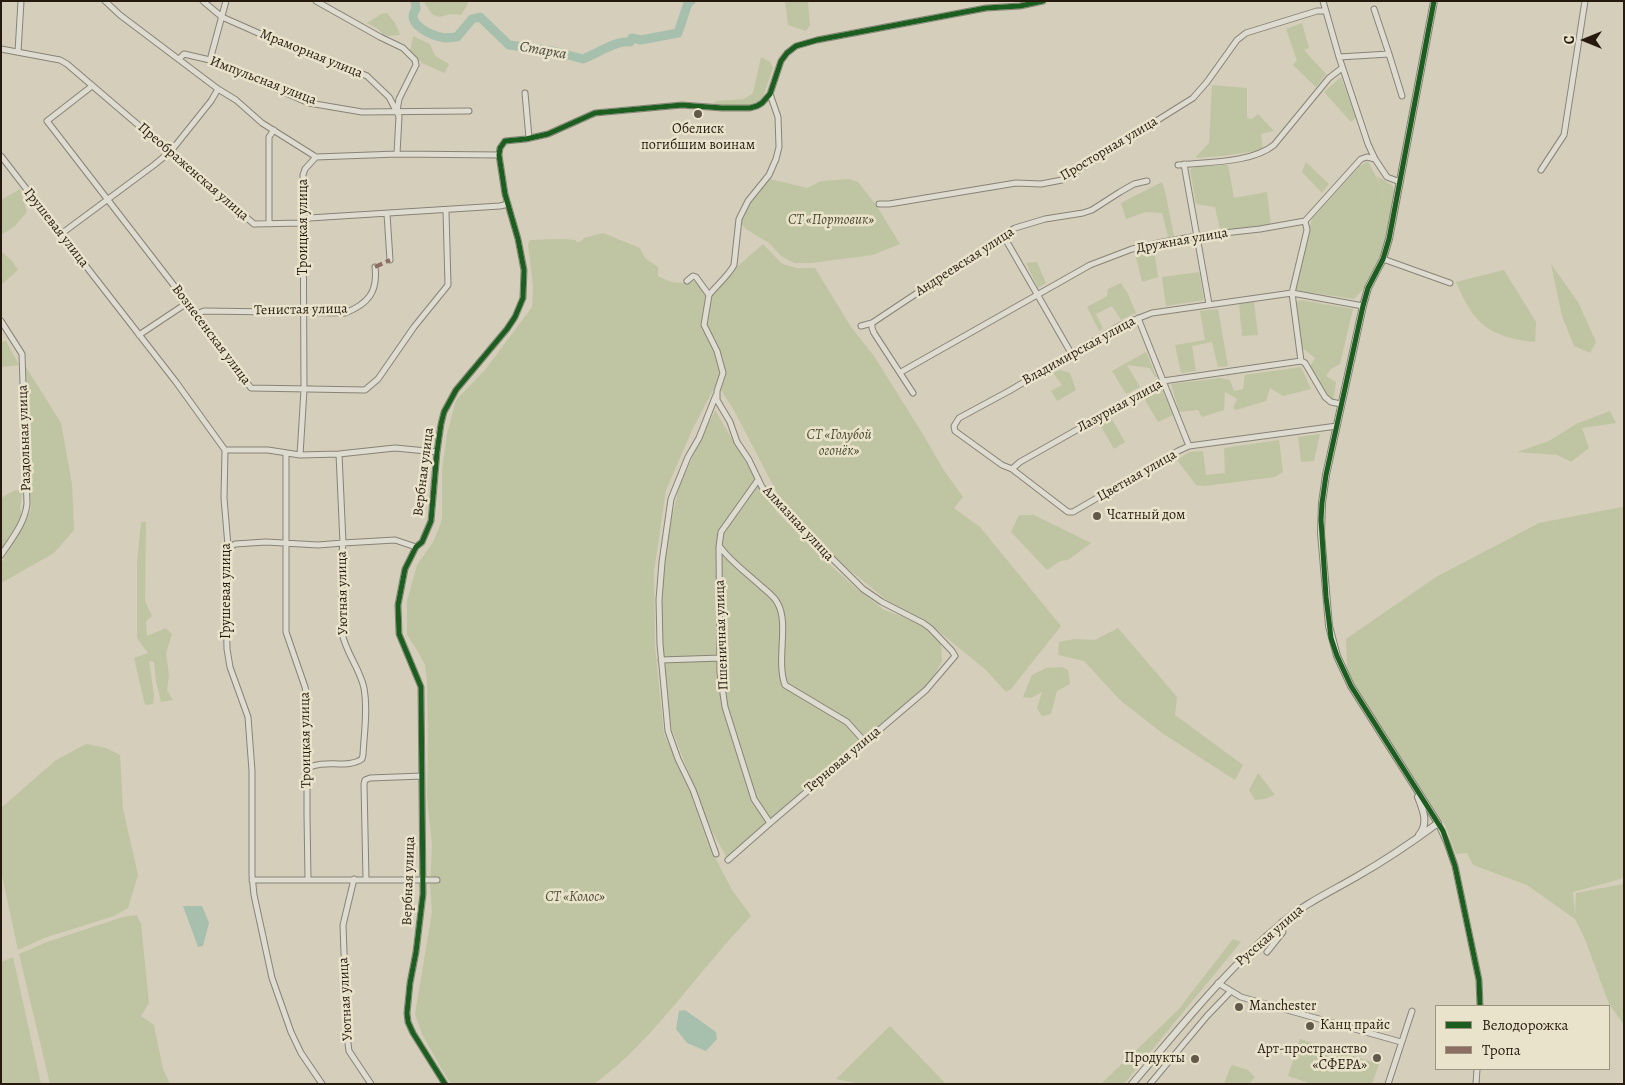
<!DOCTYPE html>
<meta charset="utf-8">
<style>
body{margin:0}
#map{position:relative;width:1625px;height:1085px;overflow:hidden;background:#d4ceba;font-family:Alegreya,serif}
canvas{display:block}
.frame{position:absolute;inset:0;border:2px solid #261a0e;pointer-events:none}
.legend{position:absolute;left:1435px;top:1005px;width:175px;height:65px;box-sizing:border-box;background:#eae3cb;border:1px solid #9c937f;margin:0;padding:6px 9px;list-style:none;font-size:15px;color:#261a0e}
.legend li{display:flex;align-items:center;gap:10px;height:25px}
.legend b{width:25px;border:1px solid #9c937f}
.north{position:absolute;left:1560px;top:15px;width:50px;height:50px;-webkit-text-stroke:4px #eae3cb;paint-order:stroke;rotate:270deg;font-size:14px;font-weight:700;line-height:20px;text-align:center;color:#261a0e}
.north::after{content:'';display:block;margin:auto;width:18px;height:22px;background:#261a0e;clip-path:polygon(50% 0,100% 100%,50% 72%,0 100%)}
</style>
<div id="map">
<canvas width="1625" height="1085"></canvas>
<div class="frame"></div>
<ul class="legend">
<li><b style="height:6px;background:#1b5e20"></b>Велодорожка</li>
<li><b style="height:6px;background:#8d6e63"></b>Тропа</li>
</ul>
<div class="north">С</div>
</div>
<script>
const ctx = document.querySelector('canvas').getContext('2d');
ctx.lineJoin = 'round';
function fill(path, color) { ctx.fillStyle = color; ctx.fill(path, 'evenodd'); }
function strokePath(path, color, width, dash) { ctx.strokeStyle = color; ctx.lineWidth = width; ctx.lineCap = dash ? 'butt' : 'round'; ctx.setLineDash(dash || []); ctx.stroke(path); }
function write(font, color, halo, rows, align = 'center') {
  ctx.font = font + ' Alegreya,serif'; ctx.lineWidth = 5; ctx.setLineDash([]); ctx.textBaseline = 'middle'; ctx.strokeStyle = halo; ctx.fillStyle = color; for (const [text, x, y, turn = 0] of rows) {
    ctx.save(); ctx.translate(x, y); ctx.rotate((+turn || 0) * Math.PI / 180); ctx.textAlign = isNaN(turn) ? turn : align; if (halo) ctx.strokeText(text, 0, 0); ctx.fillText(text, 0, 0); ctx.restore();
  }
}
fill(new Path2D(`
 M 423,1 L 467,1 L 468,4 L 461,15 L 450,14 L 439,17 L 432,14 Z
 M 785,1 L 808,1 L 810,25 L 806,31 L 788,25 Z
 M 387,13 L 395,23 L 400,35 L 385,36 L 378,29 L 367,23 L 381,14 Z
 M 1302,23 L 1309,48 L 1304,50 L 1326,74 L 1316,87 L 1293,65 L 1297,60 L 1286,29 Z
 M 413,36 L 430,44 L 435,56 L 449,64 L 445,73 L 422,63 L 410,52 Z
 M 761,57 L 770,62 L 773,68 L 763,97 L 754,105 L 713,105 L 716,101 L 744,99 L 753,93 Z
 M 1341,77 L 1356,118 L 1351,122 L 1324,92 Z
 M 1212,85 L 1247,88 L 1247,118 L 1252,119 L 1258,114 L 1274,131 L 1261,134 L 1263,150 L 1223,156 L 1195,158 L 1209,143 Z
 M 1368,161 L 1383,190 L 1378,217 L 1383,191 L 1377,176 L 1393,186 C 1399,206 1380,265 1367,281 L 1367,285 L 1354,299 L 1293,290 L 1312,219 L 1360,166 Z
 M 1306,162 L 1329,184 L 1322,193 L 1302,172 Z
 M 1228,165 L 1234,198 L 1267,192 L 1271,226 L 1220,230 L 1215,207 L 1196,204 L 1190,169 L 1199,166 Z
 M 770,179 L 807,188 L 821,181 L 849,179 L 858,182 L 876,205 L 900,244 L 873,255 L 811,263 L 794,263 L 781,256 L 769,243 L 746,229 L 741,223 C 743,205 757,191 770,179 Z
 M 1162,182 L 1165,191 L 1174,236 L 1168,237 L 1162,213 L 1146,212 L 1126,219 L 1121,203 Z
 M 20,189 L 27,212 L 15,226 L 1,235 L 1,200 Z
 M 603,233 L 640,248 L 645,258 L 658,267 L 658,276 C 673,284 679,284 695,281 L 706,296 L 702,324 L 716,354 L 720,377 L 693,428 L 666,490 L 654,571 L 655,647 L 664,734 L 690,792 L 708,844 L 732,890 L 751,916 C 738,930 725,944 713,959 C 676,1002 641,1050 594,1084 L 451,1084 L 441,1068 L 422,1034 L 415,1014 L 432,912 L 430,885 L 432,845 L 427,797 L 428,737 L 427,682 L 425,665 L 417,650 L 407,635 L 407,601 L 417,565 L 433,542 L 440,526 L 442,517 L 442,470 L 447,434 L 456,400 L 485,370 L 532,307 L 533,287 L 528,244 L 530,240 C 545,240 560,238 575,240 L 577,242 L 580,242 L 584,238 Z
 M 763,244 L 782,264 L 797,268 L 815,268 L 851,327 L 874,356 L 924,436 L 943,469 L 963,497 L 954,508 L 980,527 L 1061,626 L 1011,689 L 1006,692 L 986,670 L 932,626 L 888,601 L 837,560 L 778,495 L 735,412 L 721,390 L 726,375 L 718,351 L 705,322 L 711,296 L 732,271 Z
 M 1154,249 L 1158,277 L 1142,282 L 1135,253 Z
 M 1,251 L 12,261 L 18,270 L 1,285 Z
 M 1037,262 L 1046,283 L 1038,288 L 1026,263 Z
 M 1551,264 L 1578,302 L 1596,342 L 1590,353 L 1574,346 L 1562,316 Z
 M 1504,270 L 1536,322 L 1535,342 C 1488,337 1474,324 1456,282 Z
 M 1199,272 L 1204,300 L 1166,306 L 1162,277 Z
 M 1121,283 L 1128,294 L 1136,313 L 1121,320 L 1112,306 L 1096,314 L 1103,329 L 1099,331 L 1087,307 L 1107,296 L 1108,289 Z
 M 1300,300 L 1353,309 L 1340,364 L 1331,369 L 1326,376 L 1336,382 L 1333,401 L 1324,396 L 1309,368 L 1315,358 L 1301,347 L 1295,303 Z
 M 1254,302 L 1258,335 L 1242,336 L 1239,304 Z
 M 1218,309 L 1228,366 L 1218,367 L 1212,342 L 1192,346 L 1196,371 L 1181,373 L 1175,345 L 1205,340 L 1200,311 Z
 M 6,341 L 19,365 L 2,367 L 1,369 L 1,342 Z
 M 1146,352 L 1157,377 L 1155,377 L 1150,368 L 1127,365 L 1140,387 L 1126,394 L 1112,371 Z
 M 26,367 L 61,423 L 72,484 L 74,530 L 54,553 L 3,582 L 1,582 L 1,564 L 31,510 Z
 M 1301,367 L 1311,389 L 1283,396 L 1270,388 L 1266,401 L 1236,410 L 1233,408 L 1237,399 L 1225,392 L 1224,410 L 1202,417 L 1198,410 L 1179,412 L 1171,384 L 1220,378 L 1230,380 L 1234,391 L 1243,389 L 1245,375 Z
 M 1060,370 L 1070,373 L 1076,390 L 1057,401 L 1051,391 L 1062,385 L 1053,373 Z
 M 1161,387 L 1173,415 L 1158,422 L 1142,395 Z
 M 715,410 L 765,495 L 777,512 L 819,555 L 857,589 L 884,610 L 916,621 L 926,627 L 935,635 L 941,644 L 942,661 L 926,690 L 728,860 L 711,829 L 672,730 L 666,697 L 663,661 L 661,581 L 669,531 L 679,486 Z
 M 1610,411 L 1616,423 L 1582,428 L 1589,448 L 1571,462 L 1557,455 L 1517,452 L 1549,441 L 1576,424 Z
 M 1110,416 L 1125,442 L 1114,449 L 1099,423 Z
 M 1320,434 L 1314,461 L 1301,462 L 1298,437 Z
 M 1279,440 L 1283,472 L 1275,477 L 1205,486 L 1196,485 L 1177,460 L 1189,452 L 1203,451 L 1206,475 L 1225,473 L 1224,448 Z
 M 15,490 L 23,490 L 20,508 L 22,519 L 1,552 L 1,498 Z
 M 1622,507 L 1624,508 L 1624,878 L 1573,892 L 1575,915 L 1576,893 L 1624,884 L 1624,1025 L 1609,1004 L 1585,939 L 1575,919 L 1527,885 L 1473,865 L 1467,853 L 1456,854 L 1445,825 L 1356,689 L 1347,671 L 1346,639 L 1436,577 L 1539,523 Z
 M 1019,515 L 1034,515 L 1091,543 L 1068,560 L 1060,561 L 1047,570 L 1011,532 Z
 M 141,522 L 146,522 L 145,601 L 152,616 L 146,621 L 147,636 L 166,628 L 172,634 L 166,653 L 169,675 L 167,690 L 173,700 L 161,702 L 156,681 L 154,662 L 149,661 L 154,695 L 153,704 L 145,705 L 134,658 L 148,653 L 137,638 L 137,562 Z
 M 1118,628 L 1177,697 L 1175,715 L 1243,765 L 1235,780 L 1162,733 L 1120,700 L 1084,661 L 1058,655 L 1059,642 L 1074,639 L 1095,640 Z
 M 1062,667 L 1068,670 L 1070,684 L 1057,691 L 1051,714 L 1042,716 L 1037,708 L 1042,692 L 1031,698 L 1023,697 L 1032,675 L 1046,668 Z
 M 86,744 L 106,748 L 120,755 L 123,809 L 138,875 L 128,908 L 114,916 L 44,938 L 18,950 L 1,871 L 1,808 L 56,760 Z
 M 1258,773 L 1275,795 L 1264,799 L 1255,800 L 1249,790 Z
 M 137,915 L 141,924 L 149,1003 L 141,1016 L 154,1025 L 163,1069 L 170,1084 L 50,1084 L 19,954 L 47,942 L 123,917 Z
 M 1233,939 L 1241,942 L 1124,1084 L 1101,1084 L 1178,1010 Z
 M 13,957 L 41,1084 L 1,1084 L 1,962 Z
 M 890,1026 L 946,1084 L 861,1084 L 836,1079 Z
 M 1300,1039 L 1379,1064 L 1372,1084 L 1312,1084 L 1288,1076 Z
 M 1232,1065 L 1248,1070 L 1255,1077 L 1249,1084 L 1224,1084 L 1230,1068 Z`), '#bfc5a2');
fill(new Path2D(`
 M 183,906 L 202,906 L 209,923 L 203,946 L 198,947 Z
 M 685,1010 L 716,1032 L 717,1039 L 706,1051 L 687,1043 L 676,1029 L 679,1011 Z`), '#a7bfad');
strokePath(new Path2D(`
 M 415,1 L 416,9 C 404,24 432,36 445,38 C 449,38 453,37 457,37 L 472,19 L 480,17 L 509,45 L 553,51 L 583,59 C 596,54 617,40 630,42 L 632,38 L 641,40 L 678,33 L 688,3 L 691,1`), '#a7bfad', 9);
const minor = new Path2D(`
 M 105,1 L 120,15 L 218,89 L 236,100 L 262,123 L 316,157
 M 203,1 L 222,17 L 299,51 L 345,68 L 358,72 L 367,76 L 389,97 L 399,116 L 397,154
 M 316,1 L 380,37 L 403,48 L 415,60 L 416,65 L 399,99 L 397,111
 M 1323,1 L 1339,57 L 1368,144 L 1375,159 L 1387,177 L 1400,182
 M 1374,9 L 1389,54
 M 1,49 L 60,60 L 67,64 L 254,224 L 303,223 L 309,218 L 500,206 L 508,204
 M 18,52 L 21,1
 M 1339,57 L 1389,54 L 1402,96
 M 179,59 L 184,54 L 210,60 L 309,103 L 362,112 L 469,111
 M 210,60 L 226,1
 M 92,86 L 47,121 L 196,314 L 251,388 L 365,390 L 378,379 L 414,327 L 448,285 L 446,211
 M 525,93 L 529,138
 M 1,156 L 61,234 L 176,382 L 225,450 L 224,498 L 228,546 L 229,548 L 228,556 L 226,601 L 227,649 L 230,667 L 248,717 L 252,771 L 252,875 L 254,895 L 272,978 L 291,1032 L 301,1053 L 322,1084
 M 1184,164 L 1209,304
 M 1178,165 C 1206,162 1252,163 1274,145 L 1329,78 L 1342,68
 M 1541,170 L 1564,135 L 1585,1
 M 879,204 L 889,204 L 1016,183 L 1041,184 L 1062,180 L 1193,98 L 1207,82 L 1237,40 L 1246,33 L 1317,11 L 1324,11
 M 387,214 L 390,260
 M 1305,221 L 1307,230 L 1292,293 L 1301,361 L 1163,381 L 1020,462 L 1012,469 L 1002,465 L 955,431 L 954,426 L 959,418 L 1009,391 L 1121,325 L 1152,313 L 1292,293 L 1363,306
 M 269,224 L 269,137 L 274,130
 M 61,234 L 154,165 L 171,151 L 211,101 L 218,89
 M 1003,235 L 1071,353
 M 1383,259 L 1450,283
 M 687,281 L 693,276 L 696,277 L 709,295 C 716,286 729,275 734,265 L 739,219 L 748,201 L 769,175 L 776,159 L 779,147 L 778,117 L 770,94
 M 709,295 L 704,325 L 717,351 L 723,373 L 717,391 L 717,400 L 730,422 L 737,442 L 749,460 L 762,487 L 771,498 L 863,589 L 882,602 L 923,623 L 930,628 L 952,651 L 955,656 L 926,690 L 770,823 L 728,860
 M 196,314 L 204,311 L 345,313 C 368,304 378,292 375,267
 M 1138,318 L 1189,446
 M 1,321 L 22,354 L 27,504 C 25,523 11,540 1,555
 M 872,323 L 872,328 L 874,333 L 913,393
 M 861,326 L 872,323 L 1015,228 L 1045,219 L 1083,213 L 1092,210 L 1120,192 L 1134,184 L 1147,181
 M 139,335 L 187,303
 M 1301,361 L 1305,363 L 1325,397 L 1331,402 L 1341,404
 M 901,372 L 1090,265 L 1132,249 L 1163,242 L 1197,236 L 1260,229 L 1305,221 L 1361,159 L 1367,157 L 1375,159
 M 225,450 L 268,450 L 300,455 L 339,454 L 395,448 L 437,452
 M 286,453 L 286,632 L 305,687 L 307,697 L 307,814 L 308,880
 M 339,454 L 343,543 L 395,540 L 416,547
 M 300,455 L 304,390 L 303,175 L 305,169 L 316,157 L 397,154 L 499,155
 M 1012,469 L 1068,512 L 1073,512 L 1178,451 L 1189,446 L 1337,426
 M 758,480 L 721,532 L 719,547 L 720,673 L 725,707 L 754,799 L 770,823
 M 720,547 C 732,563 748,574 762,587 C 768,592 775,597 778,604 C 789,624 776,661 785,685 L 847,722 L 865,742
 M 229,548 L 235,544 L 266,542 L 318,545 L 343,543 L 341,561 L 342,633 C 346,653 360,669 364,688 C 368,710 364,734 363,755 L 362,759 C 348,769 324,759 308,768
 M 661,660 L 721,658
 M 1438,823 L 1447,843 L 1455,866 L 1479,980 L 1480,1006
 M 716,854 L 693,790 L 678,759 L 668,731 L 660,644 L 659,600 L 662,562 L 671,499 L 688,457 L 699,438 L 716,395
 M 354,879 L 343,925 L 347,1036 L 349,1051 L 371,1084
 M 366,879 L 364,784 L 365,780 L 370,778 L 422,776
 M 252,880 L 437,880
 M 1267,952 L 1283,932 L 1282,922
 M 1218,983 L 1241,997 L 1401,1042
 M 445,1084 L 413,1033 L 408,1022 L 407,1013 L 410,983 L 416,952 L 423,894 L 421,687 L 399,634 L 398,605 L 405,569 L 416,547 L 422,542 L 431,521 L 437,452 L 441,424 L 444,412 L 456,390 L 507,329 L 515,317 L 523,298 L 524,270 L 518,239 L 505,194 L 499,155 L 500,148 L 505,141 L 526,139 L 548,134 L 595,113 L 682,105 L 722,108 L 750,108 L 757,106 L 762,103 L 770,94 L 781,61 L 787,53 L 796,46 L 817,40 L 986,8 L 1020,6 L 1043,1
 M 1150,1084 L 1207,1016 L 1231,991
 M 1388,1084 L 1412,1011
 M 1476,1084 L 1477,1069`);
const tertiary = new Path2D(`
 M 1418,797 C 1423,810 1429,823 1419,835
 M 1132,1084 C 1180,1028 1225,970 1282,923 C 1304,904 1330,892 1356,877 C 1384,861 1411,843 1438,823 L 1351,686 L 1337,656 L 1329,626 L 1321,533 L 1322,503 L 1326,475 L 1363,306 L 1368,288 L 1383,259 L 1389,239 L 1434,1`);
strokePath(minor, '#888377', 7);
strokePath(tertiary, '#888377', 8);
strokePath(minor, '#dedbd1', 5);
strokePath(tertiary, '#dedbd1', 6);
strokePath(new Path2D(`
 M 375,267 L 390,260`), '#8d6e63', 4, [8, 4]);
strokePath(new Path2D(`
 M 1434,1 L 1389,239 L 1383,259 L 1368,288 L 1363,306 L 1326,475 L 1322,503 L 1321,520 L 1326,597 L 1331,638 L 1337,656 L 1351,686 L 1443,831 L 1455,866 L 1479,980 L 1480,1006
 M 445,1084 L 413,1033 L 408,1022 L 407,1013 L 410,983 L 416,952 L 423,894 L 421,687 L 399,634 L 398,605 L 405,569 L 416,547 L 422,542 L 431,521 L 437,452 L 441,424 L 444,412 L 456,390 L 507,329 L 515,317 L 523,298 L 524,270 L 518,239 L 505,194 L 499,155 L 500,148 L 505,141 L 526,139 L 548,134 L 595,113 L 682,105 L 722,108 L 750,108 L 757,106 L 762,103 L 770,94 L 781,61 L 787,53 L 796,46 L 817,40 L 986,8 L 1020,6 L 1043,1`), '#1b5e20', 5);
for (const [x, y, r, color] of [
 [698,114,5,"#63594a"],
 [1097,516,5,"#63594a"],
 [1239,1007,5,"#63594a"],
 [1310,1026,5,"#63594a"],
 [1377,1058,5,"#63594a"],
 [1195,1059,5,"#63594a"]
]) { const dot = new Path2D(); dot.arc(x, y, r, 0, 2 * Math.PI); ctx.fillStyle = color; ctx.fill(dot); strokePath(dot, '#eae3cb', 2); }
write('14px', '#261a0e', '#eae3cb', [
 ["Мраморная улица",311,54,22],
 ["Импульсная улица",263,81,21],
 ["Просторная улица",1109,149,-31],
 ["Преображенская улица",193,172,41],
 ["Троицкая улица",304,227,-90],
 ["Грушевая улица",56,228,52],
 ["Дружная улица",1182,241,-10],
 ["Андреевская улица",965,262,-33],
 ["Тенистая улица",301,310,-1],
 ["Вознесенская улица",211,335,53],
 ["Владимирская улица",1079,351,-29],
 ["Лазурная улица",1120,406,-29],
 ["Раздольная улица",25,438,-92],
 ["Вербная улица",424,472,-83],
 ["Цветная улица",1137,476,-30],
 ["Алмазная улица",798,524,47],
 ["Грушевая улица",227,591,-90],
 ["Уютная улица",343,593,-91],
 ["Пшеничная улица",722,635,-92],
 ["Троицкая улица",306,740,-91],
 ["Терновая улица",843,760,-40],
 ["Вербная улица",409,881,-88],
 ["Русская улица",1270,936,-41],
 ["Уютная улица",346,999,-93]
]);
write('14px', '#261a0e', '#eae3cb', [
 ["Обелиск",698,130,"center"],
 ["погибшим воинам",698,146,"center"],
 ["Чсатный дом",1107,516],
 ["Manchester",1249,1007],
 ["Канц прайс",1320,1026],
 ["Арт-пространство",1367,1050,"right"],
 ["«СФЕРА»",1367,1066,"right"],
 ["Продукты",1185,1059,"right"]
], 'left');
write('italic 14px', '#4f4b34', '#eae3cb', [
 ["СТ «Портовик»",831,221],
 ["СТ «Голубой",839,436],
 ["огонёк»",839,452],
 ["СТ «Колос»",575,898]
]);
write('italic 15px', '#47493c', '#eae3cb', [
 ["Старка",543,51,10]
]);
</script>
